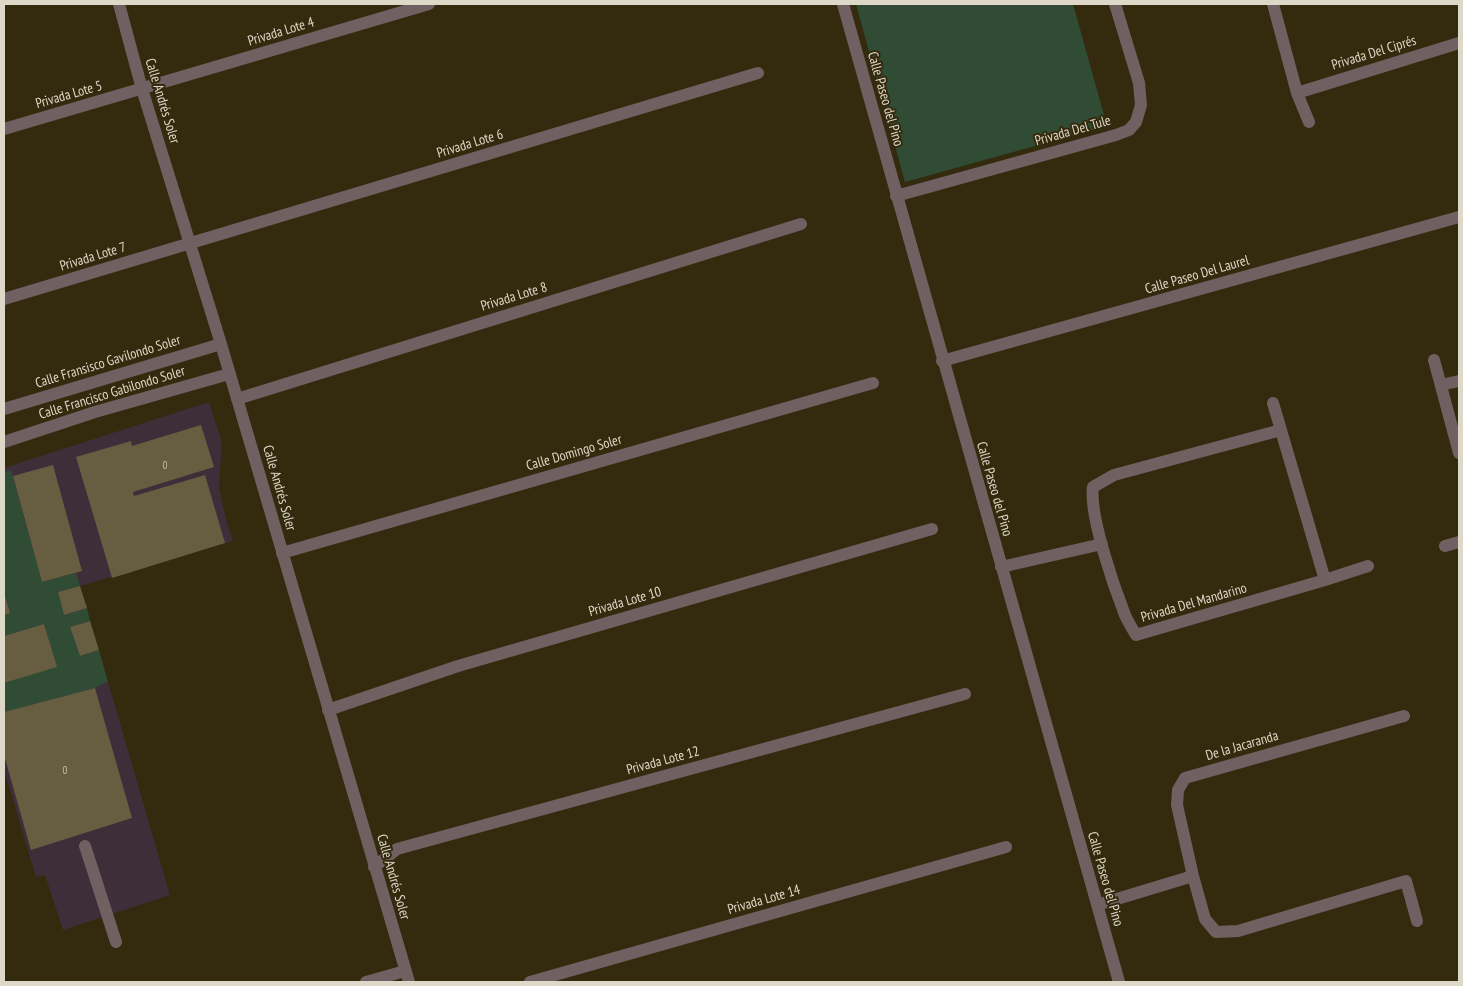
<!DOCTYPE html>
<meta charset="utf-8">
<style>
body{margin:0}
#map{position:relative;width:1463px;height:986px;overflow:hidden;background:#342b0f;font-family:"PT Sans Narrow",sans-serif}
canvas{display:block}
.frame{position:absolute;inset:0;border:5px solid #ded8c8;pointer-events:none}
</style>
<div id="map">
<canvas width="1463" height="986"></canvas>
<div class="frame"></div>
</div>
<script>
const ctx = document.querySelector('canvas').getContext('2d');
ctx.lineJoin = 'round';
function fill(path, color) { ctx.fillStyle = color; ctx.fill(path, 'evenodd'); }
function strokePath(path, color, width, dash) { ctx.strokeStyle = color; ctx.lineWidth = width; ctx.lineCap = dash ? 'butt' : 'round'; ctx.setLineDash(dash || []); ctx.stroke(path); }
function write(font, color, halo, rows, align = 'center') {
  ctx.font = font + ' "PT Sans Narrow",sans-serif'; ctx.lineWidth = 4; ctx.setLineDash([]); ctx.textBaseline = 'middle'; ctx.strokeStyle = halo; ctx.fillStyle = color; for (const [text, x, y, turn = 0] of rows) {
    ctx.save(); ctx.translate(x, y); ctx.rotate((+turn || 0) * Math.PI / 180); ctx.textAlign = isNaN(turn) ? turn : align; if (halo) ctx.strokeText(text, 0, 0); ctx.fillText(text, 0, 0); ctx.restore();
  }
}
fill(new Path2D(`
 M 209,402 L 222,443 L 219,487 L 226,520 L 233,541 L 80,586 L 170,895 L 63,930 L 45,875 L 36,877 L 4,769 L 4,468 Z`), '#3d2e3a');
fill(new Path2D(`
 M 856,4 L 1073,4 L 1107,126 L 905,182 Z
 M 11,470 L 42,582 L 76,573 L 80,586 L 58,592 L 64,615 L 87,608 L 90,621 L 70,627 L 80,656 L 99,650 L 108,682 L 95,688 L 4,712 L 4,683 L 56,667 L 44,624 L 4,636 L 4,615 L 10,613 L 4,590 L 4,472 Z`), '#304c35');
fill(new Path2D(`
 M 201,425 L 214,467 L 133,492 L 134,496 L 205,475 L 225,543 L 112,578 L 76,457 L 131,441 L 132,446 Z
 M 53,465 L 82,571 L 42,582 L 13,476 Z
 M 80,586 L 87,608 L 64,615 L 58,592 Z
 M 4,592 L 10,613 L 4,615 Z
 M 90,621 L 99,650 L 80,656 L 70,627 Z
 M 44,624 L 57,667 L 4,683 L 4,636 Z
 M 95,688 L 132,818 L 31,850 L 4,755 L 4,712 Z`), '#675d40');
strokePath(new Path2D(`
 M 119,4 L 142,89 L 221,344 L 409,982
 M 843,4 L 1119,982
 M 1273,4 L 1297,93 L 1309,122
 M 1297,93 L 1459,43
 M 4,129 L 429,4
 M 896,196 L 1116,135 L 1129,130 L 1136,122 L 1141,105 L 1139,83 L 1115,4
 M 4,299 L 758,73
 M 1434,360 L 1459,453
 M 942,361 L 1459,217
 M 1441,385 L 1459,381
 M 237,399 L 801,224
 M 1273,403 L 1325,580
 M 4,409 L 221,344
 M 1281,430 L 1114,475 L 1093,487 C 1089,515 1114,587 1125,615 C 1128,622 1132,628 1136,635 L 1325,580 L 1368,566
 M 4,442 L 95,412 L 229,374
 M 1445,546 L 1459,542
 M 282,553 L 873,383
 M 1001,567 L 1102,544
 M 328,710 L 458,666 L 932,529
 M 1404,716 L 1185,778 L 1178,790 L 1177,805 L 1193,876 L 1205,919 L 1216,932 L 1238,931 L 1406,881 L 1417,921
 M 85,846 L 116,942
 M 374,867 L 397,849 L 965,694
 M 1097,905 L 1193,876
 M 366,982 L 405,971
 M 530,982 L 1006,847`), '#706062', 12);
write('11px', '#c0b9a6', null, [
 ["0",165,466],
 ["0",65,771]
]);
write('14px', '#ded8c8', '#342b0f', [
 ["Privada Lote 4",281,32,-17],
 ["Privada Del Ciprés",1374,53,-17],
 ["Privada Lote 5",69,95,-16],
 ["Calle Paseo del Pino",885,99,74],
 ["Calle Andrés Soler",162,101,73],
 ["Privada Del Tule",1073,131,-16],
 ["Privada Lote 6",470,144,-17],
 ["Privada Lote 7",93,257,-17],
 ["Calle Paseo Del Laurel",1197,275,-16],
 ["Privada Lote 8",514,297,-17],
 ["Calle Fransisco Gavilondo Soler",108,362,-17],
 ["Calle Francisco Gabilondo Soler",112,393,-17],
 ["Calle Domingo Soler",574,453,-16],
 ["Calle Andrés Soler",279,488,74],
 ["Calle Paseo del Pino",994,489,74],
 ["Privada Lote 10",625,602,-16],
 ["Privada Del Mandarino",1194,603,-16],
 ["De la Jacaranda",1242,746,-16],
 ["Privada Lote 12",663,761,-15],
 ["Calle Andrés Soler",393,877,74],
 ["Calle Paseo del Pino",1105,879,74],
 ["Privada Lote 14",764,900,-16]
]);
</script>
